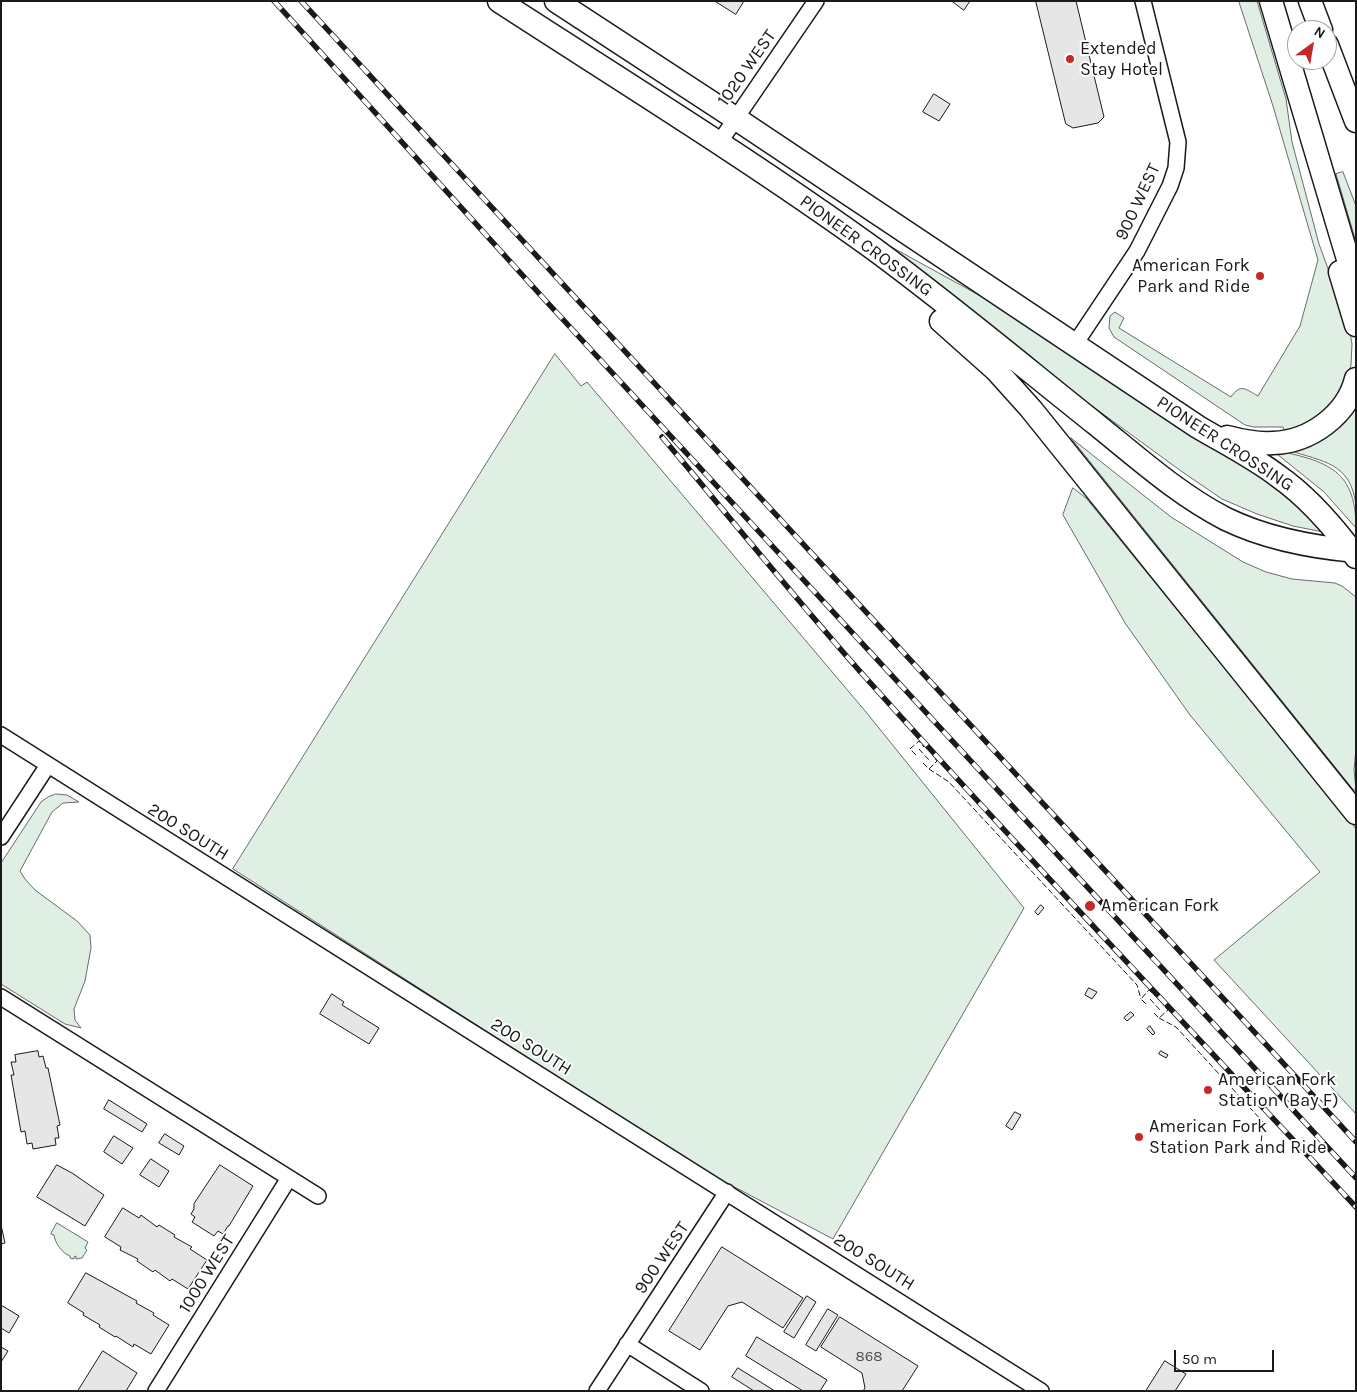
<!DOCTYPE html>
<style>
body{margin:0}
#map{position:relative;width:1357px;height:1392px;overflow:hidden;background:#fff;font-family:Karla,sans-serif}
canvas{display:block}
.frame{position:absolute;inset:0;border:2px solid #1a1a1a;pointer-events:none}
.north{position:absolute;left:1287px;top:20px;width:50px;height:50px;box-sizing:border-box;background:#fff;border:1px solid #a3a3a3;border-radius:50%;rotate:32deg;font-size:14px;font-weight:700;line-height:20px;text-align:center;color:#1a1a1a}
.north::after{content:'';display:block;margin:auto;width:18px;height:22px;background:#c62828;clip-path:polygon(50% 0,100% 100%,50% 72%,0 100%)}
.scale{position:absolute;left:1174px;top:1350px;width:100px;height:22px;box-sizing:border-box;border:2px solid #1a1a1a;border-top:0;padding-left:6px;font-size:15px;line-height:18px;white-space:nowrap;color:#1a1a1a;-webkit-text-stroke:4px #fff;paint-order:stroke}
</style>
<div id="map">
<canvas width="1357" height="1392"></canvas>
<div class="frame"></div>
<div class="north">N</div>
<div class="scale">50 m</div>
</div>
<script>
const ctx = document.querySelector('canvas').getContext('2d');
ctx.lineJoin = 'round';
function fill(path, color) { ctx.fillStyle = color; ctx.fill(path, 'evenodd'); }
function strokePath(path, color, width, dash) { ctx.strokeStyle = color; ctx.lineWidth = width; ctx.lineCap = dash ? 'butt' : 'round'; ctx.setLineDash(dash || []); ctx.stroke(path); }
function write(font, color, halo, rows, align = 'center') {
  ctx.font = font + ' Karla,sans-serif'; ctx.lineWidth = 4; ctx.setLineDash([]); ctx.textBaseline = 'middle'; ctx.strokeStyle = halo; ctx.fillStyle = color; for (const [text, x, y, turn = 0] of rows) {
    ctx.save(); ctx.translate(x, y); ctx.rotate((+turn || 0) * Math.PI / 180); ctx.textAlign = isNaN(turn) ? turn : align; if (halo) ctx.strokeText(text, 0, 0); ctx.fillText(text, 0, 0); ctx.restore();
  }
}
const green = new Path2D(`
 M 1239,1 L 1257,1 L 1286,99 L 1292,142 L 1319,244 L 1349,326 L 1352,344 L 1351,365 L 1347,380 L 1337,399 L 1322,413 L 1306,425 L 1285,432 L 1283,427 L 1254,427 L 1245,425 L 1114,337 L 1109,328 L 1110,316 L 1115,312 L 1124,318 L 1119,328 L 1231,397 C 1241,383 1245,389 1258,396 L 1300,326 L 1318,260 L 1273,106 Z
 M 1343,172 L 1356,206 L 1356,242 L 1336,174 Z
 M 886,244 L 1037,327 L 1278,489 L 1311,519 L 1323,532 L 1293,526 L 1257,514 L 1222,499 L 1181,471 L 1036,365 Z
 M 555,354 L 581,386 L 587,382 L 866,712 L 1024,908 L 833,1239 L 708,1173 L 233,869 Z
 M 1356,395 L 1356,506 C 1351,462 1323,462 1288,450 Z
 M 1071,438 L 1171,517 L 1243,562 L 1266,572 L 1292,579 L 1335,583 L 1342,586 L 1356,597 L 1356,749 L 1354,770 L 1356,789 L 1354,790 Z
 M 1271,449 C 1323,461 1356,466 1356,528 L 1324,492 Z
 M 1073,488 L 1086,498 L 1356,829 L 1356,1114 L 1214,960 L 1320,872 L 1190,715 L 1125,623 L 1063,515 Z
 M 56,794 L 67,795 L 79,802 L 63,803 L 52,812 L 20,871 L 25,879 L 35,890 L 77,921 L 90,935 L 91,948 L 85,981 L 74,1009 L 75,1020 L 81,1028 L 65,1024 L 1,984 L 1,863 L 41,802 L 48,797 Z
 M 57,1223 L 88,1242 L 85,1248 L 87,1250 L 82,1258 L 76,1259 L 76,1256 L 74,1257 L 74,1259 L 70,1258 L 70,1256 C 62,1253 55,1243 54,1235 L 51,1234 Z`);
fill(green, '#e0efe3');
strokePath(green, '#6a6a6a', 1);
const building = new Path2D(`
 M 715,1 L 744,1 L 736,14 Z
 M 952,1 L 970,1 L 964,10 Z
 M 1036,1 L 1076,1 L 1104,117 L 1098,123 L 1073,128 L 1066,124 Z
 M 934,94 L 950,104 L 939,121 L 923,112 Z
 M 1041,905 L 1044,908 L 1038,915 L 1035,912 Z
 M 1089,988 L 1097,992 L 1092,999 L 1085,995 Z
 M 332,994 L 344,1002 L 342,1005 L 379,1028 L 369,1044 L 320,1014 Z
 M 1131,1012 L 1134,1015 L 1127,1021 L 1124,1018 Z
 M 1150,1026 L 1155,1033 L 1153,1035 L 1147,1029 Z
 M 38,1051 L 39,1057 L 43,1056 L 46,1068 L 48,1068 L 60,1125 L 57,1126 L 59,1138 L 55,1138 L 56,1145 L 33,1149 L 32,1143 L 27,1144 L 25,1131 L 21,1132 L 11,1075 L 14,1075 L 11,1062 L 16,1062 L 15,1055 Z
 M 1161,1051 L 1168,1055 L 1166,1058 L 1159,1054 Z
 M 109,1100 L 147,1124 L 142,1132 L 104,1109 Z
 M 1015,1112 L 1021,1115 L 1012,1130 L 1006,1126 Z
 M 165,1134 L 184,1146 L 179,1155 L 159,1143 Z
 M 114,1136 L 133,1148 L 122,1164 L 104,1152 Z
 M 151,1159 L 169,1171 L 159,1187 L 140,1175 Z
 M 57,1165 L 72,1173 L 104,1195 L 85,1226 L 37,1197 Z
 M 220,1165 L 253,1186 L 229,1226 L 228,1226 L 223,1234 L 218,1231 L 214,1236 L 192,1222 L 195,1217 L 191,1214 L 194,1209 L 194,1204 Z
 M 123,1208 L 139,1218 L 141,1215 L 157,1227 L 159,1225 L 175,1235 L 174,1237 L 192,1247 L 190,1249 L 207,1260 L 188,1289 L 172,1279 L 170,1281 L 155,1270 L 153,1272 L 137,1261 L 138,1259 L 120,1250 L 121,1247 L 105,1237 Z
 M 1,1225 L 5,1243 L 1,1244 Z
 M 722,1247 L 803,1298 L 783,1328 L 742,1302 L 728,1306 L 700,1350 L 669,1331 Z
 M 86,1273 L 137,1301 L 136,1303 L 154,1313 L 153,1315 L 169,1325 L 151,1354 L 134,1344 L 133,1347 L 116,1336 L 115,1337 L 99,1327 L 100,1325 L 83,1315 L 84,1313 L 68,1303 Z
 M 807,1296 L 816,1302 L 794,1338 L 784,1332 Z
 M 1,1305 L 19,1316 L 9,1333 L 1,1328 Z
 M 828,1309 L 838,1315 L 816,1351 L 806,1345 Z
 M 840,1317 L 918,1366 L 902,1391 L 863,1391 L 865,1388 L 862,1373 L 821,1347 Z
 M 757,1337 L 827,1380 L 820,1391 L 803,1391 L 746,1356 Z
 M 1,1347 L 8,1351 L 1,1362 Z
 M 103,1351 L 137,1373 L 126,1391 L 78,1391 Z
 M 1165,1361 L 1186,1374 L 1175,1391 L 1146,1391 Z
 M 738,1368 L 775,1391 L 754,1391 L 732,1377 Z`);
fill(building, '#e6e6e6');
strokePath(building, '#1a1a1a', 1);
const minor = new Path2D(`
 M 719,143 L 816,1
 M 1075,344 L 1137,251 L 1170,186 L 1176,168 L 1178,142 L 1143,1
 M 1,735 L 1041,1391
 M 1,837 L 48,765
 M 1,997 L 318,1196
 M 627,1344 L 701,1391
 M 156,1391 L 289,1178
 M 597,1391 L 727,1192`);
const highway = new Path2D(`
 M 499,1 C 624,82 752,161 874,249 C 950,305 1023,366 1097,425 C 1138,458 1179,495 1226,519 C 1267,539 1311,547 1356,551
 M 556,1 L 735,118 L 1198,427 C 1225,443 1253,457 1278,476 C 1308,497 1334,527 1356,557
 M 1271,1 L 1356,286
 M 1310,1 L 1321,30
 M 1327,45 L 1356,121
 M 1340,272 L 1356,325
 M 941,321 L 996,370 L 1031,409 L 1356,813
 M 1227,437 C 1242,441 1258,444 1273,443 C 1310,442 1347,415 1356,379`);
strokePath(minor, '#1a1a1a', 18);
strokePath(highway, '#1a1a1a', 25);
strokePath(minor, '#fff', 15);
strokePath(highway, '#fff', 22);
const rail = new Path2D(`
 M 274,1 L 545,300 L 1356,1178
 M 301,1 L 1356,1142
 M 662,437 C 727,514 790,592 857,668 C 1020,850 1189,1028 1356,1207`);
strokePath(rail, '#1a1a1a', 5.5);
strokePath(rail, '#fff', 4, [11]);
strokePath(new Path2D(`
 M 919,749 L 929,760
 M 916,755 L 910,749 L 919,741 L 924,747
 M 923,763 L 929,769 L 937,761 L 933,756
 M 929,769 L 949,782 L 1137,985 L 1141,999
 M 1150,999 L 1160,1010
 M 1146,1004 L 1141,999 L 1149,990 L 1155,996
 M 1154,1013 L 1159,1018 L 1168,1010 L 1163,1005
 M 1159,1018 L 1176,1027 L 1263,1122 L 1260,1155`), '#1a1a1a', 1, [6, 2.5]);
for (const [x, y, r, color] of [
 [1070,59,5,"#c62828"],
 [1260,276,5,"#c62828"],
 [1090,906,6,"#c62828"],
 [1208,1090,5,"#c62828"],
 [1139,1137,5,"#c62828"]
]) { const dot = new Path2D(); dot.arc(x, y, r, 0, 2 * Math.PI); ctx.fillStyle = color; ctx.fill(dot); strokePath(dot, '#fff', 2); }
write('15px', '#4d4d4d', null, [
 ["868",869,1357]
]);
write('18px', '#1a1a1a', '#fff', [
 ["Extended",1080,49],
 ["Stay Hotel",1080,70],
 ["American Fork",1250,266,"right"],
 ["Park and Ride",1250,287,"right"],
 ["American Fork",1101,906],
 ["American Fork",1218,1080],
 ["Station (Bay F)",1218,1101],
 ["American Fork",1149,1127],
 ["Station Park and Ride",1149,1148]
], 'left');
write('18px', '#1a1a1a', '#fff', [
 ["1020 WEST",747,68,-55],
 ["900 WEST",1138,202,-65],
 ["PIONEER CROSSING",866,246,36],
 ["PIONEER CROSSING",1225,444,33],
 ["200 SOUTH",188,832,32],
 ["200 SOUTH",531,1047,32],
 ["900 WEST",662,1258,-56],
 ["200 SOUTH",874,1262,32],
 ["1000 WEST",207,1274,-58]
]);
</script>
